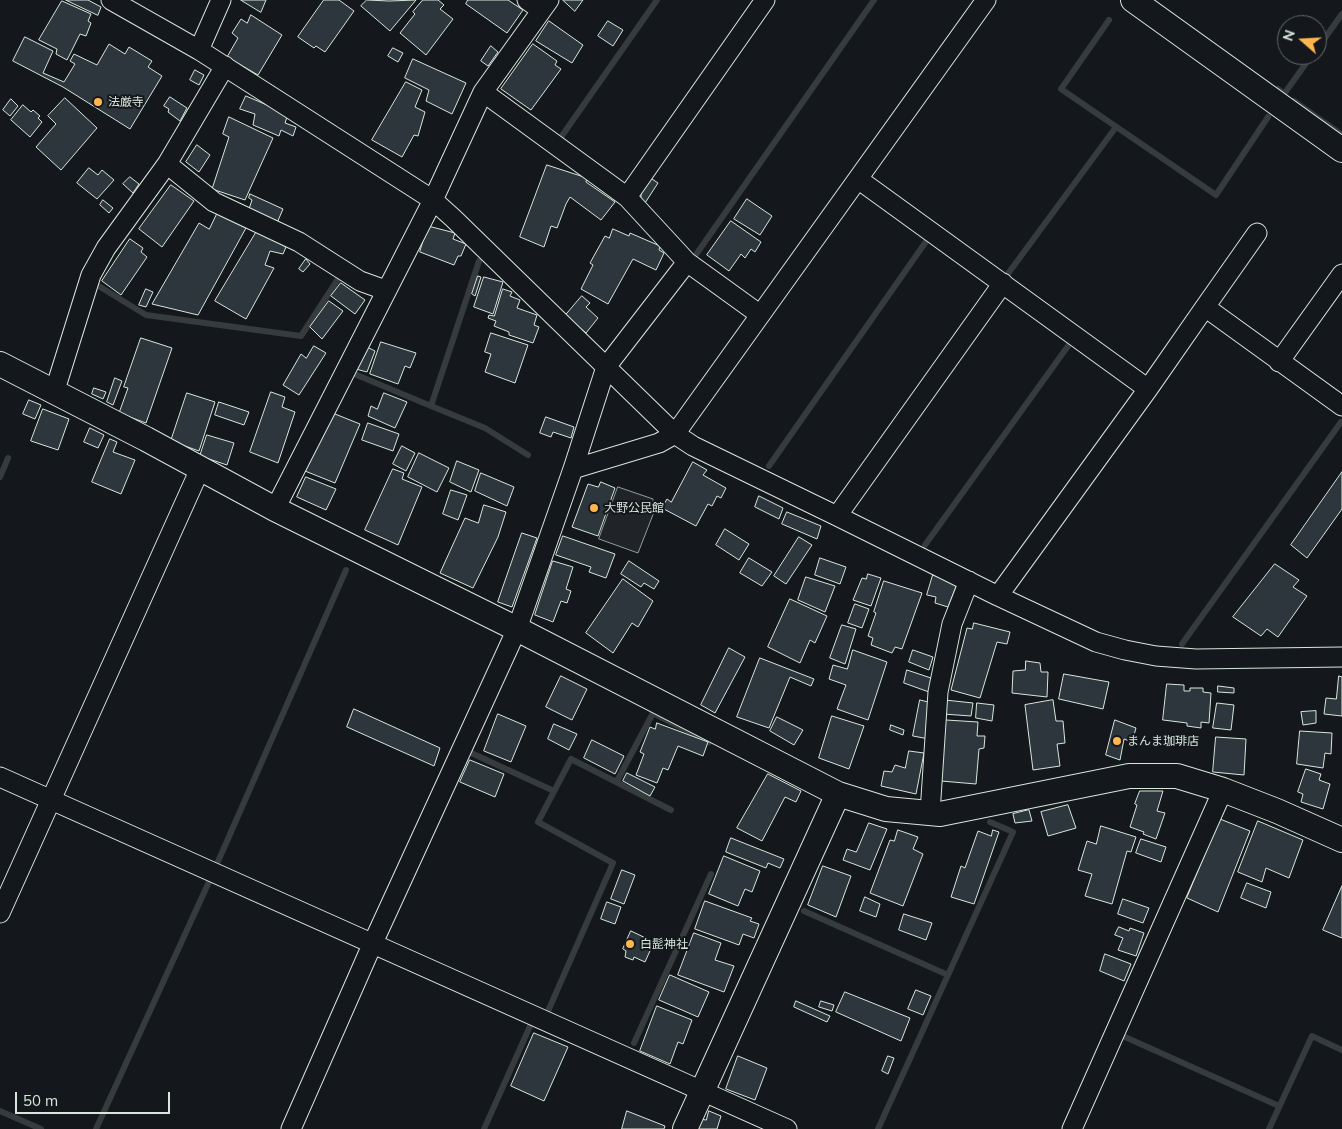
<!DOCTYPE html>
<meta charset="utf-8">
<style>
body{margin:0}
#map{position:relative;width:1342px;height:1129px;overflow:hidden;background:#14181c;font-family:Mulish,sans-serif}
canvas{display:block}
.north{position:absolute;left:1277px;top:15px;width:50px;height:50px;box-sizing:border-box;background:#14181c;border:1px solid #626a69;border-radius:50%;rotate:289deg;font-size:14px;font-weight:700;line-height:20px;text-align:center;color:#d8e6dc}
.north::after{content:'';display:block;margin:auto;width:18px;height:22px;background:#ffb74d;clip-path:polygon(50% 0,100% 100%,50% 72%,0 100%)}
.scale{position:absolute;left:15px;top:1092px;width:155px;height:22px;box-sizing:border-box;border:2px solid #d8e6dc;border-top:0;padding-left:6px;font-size:15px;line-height:18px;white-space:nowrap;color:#d8e6dc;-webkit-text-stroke:4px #14181c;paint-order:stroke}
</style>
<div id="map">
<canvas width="1342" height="1129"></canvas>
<div class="north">N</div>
<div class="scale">50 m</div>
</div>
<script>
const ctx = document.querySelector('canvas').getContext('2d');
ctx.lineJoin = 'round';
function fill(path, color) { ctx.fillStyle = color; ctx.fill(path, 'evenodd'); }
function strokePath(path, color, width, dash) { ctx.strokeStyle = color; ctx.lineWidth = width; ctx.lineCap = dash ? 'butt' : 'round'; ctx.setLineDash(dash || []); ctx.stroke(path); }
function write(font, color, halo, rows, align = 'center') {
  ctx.font = font + ' Mulish,"Noto Sans JP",sans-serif'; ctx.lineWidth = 4; ctx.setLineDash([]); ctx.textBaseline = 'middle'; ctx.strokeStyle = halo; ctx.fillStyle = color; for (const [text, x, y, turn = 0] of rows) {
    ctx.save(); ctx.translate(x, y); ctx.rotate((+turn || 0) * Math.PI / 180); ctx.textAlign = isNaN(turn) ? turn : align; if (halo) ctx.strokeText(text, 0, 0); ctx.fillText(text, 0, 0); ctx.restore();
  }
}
const green = new Path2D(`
 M 618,487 L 653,499 L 654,512 L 638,553 L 599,539 Z`);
fill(green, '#202428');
strokePath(green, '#939e99', 1);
strokePath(new Path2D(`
 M 1109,20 L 1061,89 L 1216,195 L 1268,117
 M 1317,49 L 1342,14
 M 1278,89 L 1284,94 L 1312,55
 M 1294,101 L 1342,135
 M 559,140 L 657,0
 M 695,256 L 874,0
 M 1007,275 L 1116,127
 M 97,285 L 146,315 L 301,336 L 338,279
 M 352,373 L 431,406 L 479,261
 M 431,406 L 485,428 L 528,455
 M 769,466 L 925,243
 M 0,477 L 8,458
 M 925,545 L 1068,346
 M 1182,644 L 1341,422
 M 469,752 L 554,791
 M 617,781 L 653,713 L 709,742
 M 804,911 L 948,975
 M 545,1018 L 613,863 L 538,822 L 571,759 L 671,810
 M 1125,1037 L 1279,1106
 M 634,1043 L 711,874
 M 0,1111 L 41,1129
 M 96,1129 L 213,873 L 346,570
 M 484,1129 L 531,1024
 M 878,1129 L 1013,832 L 990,822
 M 1269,1129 L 1312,1036 L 1342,1050`), '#363b3e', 6);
const building = new Path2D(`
 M 66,0 L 88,0 L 101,7 L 98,15 Z
 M 241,0 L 266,0 L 261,12 Z
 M 324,0 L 339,0 L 354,11 L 325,52 L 316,46 L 314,48 L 298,37 Z
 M 367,0 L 389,1 L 416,0 L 390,31 L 361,6 Z
 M 423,0 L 438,0 L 444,5 L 440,9 L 453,19 L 426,55 L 400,33 L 415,14 L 413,12 Z
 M 468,0 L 508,0 L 523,10 L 507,33 L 466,4 Z
 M 563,0 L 583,0 L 575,11 Z
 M 62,1 L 91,14 L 88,21 L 91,23 L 86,36 L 80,34 L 67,60 L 56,54 L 57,49 L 39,40 Z
 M 251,15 L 282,35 L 258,75 L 227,57 L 238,38 L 232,33 L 241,19 L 247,23 Z
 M 549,21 L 583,45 L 572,63 L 536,41 Z
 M 608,21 L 623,30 L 613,46 L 598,36 Z
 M 25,37 L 53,51 L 43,73 L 64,82 L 75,64 L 70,61 L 74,54 L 97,65 L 109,44 L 125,54 L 129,47 L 152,61 L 148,67 L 162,76 L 130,129 L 63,87 L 13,61 Z
 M 533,44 L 557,61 L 555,65 L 561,69 L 531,110 L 501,89 Z
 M 491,46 L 498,52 L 488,66 L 481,61 Z
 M 393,48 L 403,53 L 398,62 L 388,56 Z
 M 413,59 L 466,83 L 452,114 L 426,101 L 429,90 L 405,78 Z
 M 195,70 L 204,75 L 199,85 L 190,80 Z
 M 406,82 L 422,90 L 415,107 L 425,112 L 418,136 L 414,135 L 402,157 L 372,140 Z
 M 246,96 L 288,114 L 285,123 L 296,127 L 293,136 L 281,130 L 279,136 L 253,125 L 255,114 L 240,109 Z
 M 170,97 L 187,108 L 180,121 L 168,112 L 169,109 L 164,106 Z
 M 65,98 L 97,128 L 61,170 L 36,147 L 56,124 L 48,116 Z
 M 11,99 L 18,106 L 10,116 L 3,110 Z
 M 23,105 L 31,112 L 33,110 L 40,116 L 38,118 L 42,122 L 30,137 L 11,120 Z
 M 229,117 L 273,138 L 245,200 L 212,189 L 229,137 L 223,134 Z
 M 197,145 L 210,155 L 199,172 L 186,162 Z
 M 547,165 L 587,178 L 586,182 L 615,202 L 601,220 L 570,197 L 566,204 L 557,228 L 551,226 L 544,247 L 520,237 Z
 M 89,168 L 98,175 L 102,170 L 114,180 L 97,199 L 77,183 Z
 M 130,177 L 139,184 L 133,193 L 123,184 Z
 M 649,177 L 658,183 L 645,203 L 641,198 L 641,190 Z
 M 171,185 L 194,201 L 162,247 L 139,229 Z
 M 250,194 L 283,209 L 277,223 L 249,209 L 252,200 L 249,198 Z
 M 747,199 L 772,216 L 760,235 L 734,219 Z
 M 103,200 L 113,208 L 109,213 L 100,205 Z
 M 217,214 L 246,228 L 198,315 L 152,304 L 199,223 L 209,229 Z
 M 731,221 L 761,242 L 755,252 L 751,249 L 745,258 L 741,254 L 729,271 L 707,255 Z
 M 428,226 L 455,233 L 453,239 L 466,244 L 461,256 L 458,256 L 454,265 L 420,252 Z
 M 613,229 L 629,236 L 630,233 L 660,246 L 659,250 L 664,253 L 656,270 L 633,259 L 608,304 L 581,289 L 593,265 L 590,263 L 605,236 L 609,238 Z
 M 257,231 L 286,247 L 283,254 L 270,251 L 265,265 L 274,268 L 246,319 L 215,301 Z
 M 130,239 L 143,248 L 141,252 L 147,257 L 121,295 L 102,281 Z
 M 306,259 L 310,264 L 303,272 L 299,269 Z
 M 478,276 L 481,277 L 475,296 L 472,294 Z
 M 484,277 L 503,282 L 493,314 L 474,307 Z
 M 341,283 L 365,300 L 355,314 L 331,296 Z
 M 146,289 L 153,292 L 146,307 L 139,305 Z
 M 503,289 L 512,292 L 510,296 L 520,300 L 517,308 L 537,315 L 534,325 L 539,327 L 533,343 L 509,335 L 509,332 L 494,326 L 496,321 L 488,318 L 489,315 L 494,316 Z
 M 582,296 L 590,303 L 586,307 L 598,318 L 586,333 L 565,316 Z
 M 329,301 L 343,311 L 322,339 L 310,327 Z
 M 491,333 L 528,345 L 515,383 L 485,372 L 491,354 L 485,352 Z
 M 141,338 L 172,348 L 146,423 L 119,413 L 128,388 L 124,387 Z
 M 381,342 L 416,353 L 410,368 L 405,366 L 398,384 L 370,374 Z
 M 314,346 L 326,353 L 299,395 L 283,385 L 301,354 L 306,358 Z
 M 367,347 L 375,351 L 367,372 L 356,369 Z
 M 115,378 L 122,381 L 113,405 L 107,402 Z
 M 94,388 L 106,392 L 103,399 L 92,394 Z
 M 271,392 L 285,397 L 282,407 L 295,412 L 278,463 L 250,452 Z
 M 187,393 L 215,402 L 199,451 L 171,441 Z
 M 384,393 L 407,402 L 395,428 L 368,416 L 371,406 L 377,409 Z
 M 29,400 L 41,405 L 35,419 L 23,414 Z
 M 219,402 L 249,412 L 244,425 L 215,415 Z
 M 43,409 L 69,419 L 58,450 L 31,441 Z
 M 335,414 L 360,424 L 335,483 L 305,471 Z
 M 546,417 L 574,427 L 571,438 L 553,432 L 551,437 L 540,433 Z
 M 368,423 L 399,434 L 393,451 L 362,440 Z
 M 90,428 L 104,435 L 98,448 L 84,442 Z
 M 207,435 L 234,443 L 227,465 L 200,456 Z
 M 110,439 L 117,442 L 113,452 L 135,460 L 121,494 L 92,482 Z
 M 402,446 L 415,453 L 406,471 L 393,464 Z
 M 419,453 L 449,468 L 437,492 L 408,477 Z
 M 457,461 L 479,470 L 471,492 L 450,482 Z
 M 693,462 L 707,470 L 703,475 L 726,488 L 721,498 L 717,496 L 712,506 L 708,504 L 696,526 L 662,508 L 667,499 L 671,502 Z
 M 393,469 L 404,473 L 402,479 L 422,487 L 398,545 L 365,530 Z
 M 1342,472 L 1342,509 L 1307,558 L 1291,545 Z
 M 481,473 L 514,487 L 507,506 L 475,491 Z
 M 306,477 L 336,489 L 326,510 L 297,497 Z
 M 601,482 L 615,488 L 598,536 L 572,527 L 588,484 L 598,487 Z
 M 451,490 L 467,495 L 458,520 L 443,514 Z
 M 759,496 L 783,508 L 779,519 L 755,507 Z
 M 484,505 L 506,512 L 498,537 L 473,588 L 440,573 L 465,518 L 478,523 Z
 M 787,512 L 821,526 L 817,539 L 782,524 Z
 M 725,529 L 749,544 L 739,560 L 716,545 Z
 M 522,533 L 537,538 L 512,607 L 498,602 Z
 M 563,536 L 615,554 L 606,578 L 589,572 L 591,567 L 556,555 Z
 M 799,537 L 812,545 L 786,584 L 774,576 Z
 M 749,558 L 772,572 L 762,586 L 740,573 Z
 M 820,558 L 846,567 L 840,584 L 815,575 Z
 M 553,561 L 573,567 L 566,589 L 571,591 L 567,603 L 561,601 L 553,622 L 535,615 Z
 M 629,561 L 659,581 L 654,589 L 644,583 L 641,587 L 621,574 Z
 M 1275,564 L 1299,580 L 1293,587 L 1307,596 L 1278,637 L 1267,629 L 1261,636 L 1233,617 Z
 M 868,574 L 881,578 L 871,606 L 853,600 L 862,578 L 866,579 Z
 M 933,575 L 957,584 L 948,607 L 935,603 L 936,597 L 927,595 Z
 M 806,577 L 835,586 L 825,612 L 798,600 Z
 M 623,579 L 653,601 L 638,627 L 632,623 L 613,653 L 586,633 Z
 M 884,581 L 922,593 L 902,649 L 895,647 L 892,653 L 871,645 L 873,638 L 868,636 L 876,613 L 874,612 Z
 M 790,599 L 827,616 L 815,643 L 810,640 L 800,663 L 768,647 Z
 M 855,604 L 869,609 L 862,628 L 848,623 Z
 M 974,623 L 1010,632 L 1007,644 L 997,642 L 980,698 L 951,690 L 967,628 L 972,629 Z
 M 842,625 L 856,629 L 845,664 L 830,658 Z
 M 729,648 L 745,657 L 715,713 L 701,705 Z
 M 853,650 L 887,662 L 868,720 L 837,709 L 846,685 L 829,679 L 833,665 L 847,669 Z
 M 913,650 L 933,657 L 929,670 L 909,662 Z
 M 760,658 L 814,679 L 811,686 L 790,677 L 769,728 L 737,717 Z
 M 1026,661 L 1040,663 L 1041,672 L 1048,672 L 1047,697 L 1012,693 L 1013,671 L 1025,670 Z
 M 907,670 L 934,679 L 929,692 L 904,683 Z
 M 1064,674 L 1109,682 L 1103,709 L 1059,699 Z
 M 561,676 L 587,689 L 572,720 L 546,707 Z
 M 1339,676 L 1342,677 L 1342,716 L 1324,714 L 1326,698 L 1336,699 Z
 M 1167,684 L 1184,685 L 1184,691 L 1190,691 L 1190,688 L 1203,688 L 1203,692 L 1211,693 L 1209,723 L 1201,722 L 1201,728 L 1187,726 L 1187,723 L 1163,720 Z
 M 1218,686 L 1234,688 L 1234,693 L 1218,692 Z
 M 920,700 L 932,703 L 929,739 L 913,736 Z
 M 945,700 L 973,703 L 971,716 L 943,714 Z
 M 1053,700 L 1056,721 L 1063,721 L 1065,743 L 1057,744 L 1060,766 L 1033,770 L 1025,705 Z
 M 977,703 L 994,705 L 992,721 L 976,718 Z
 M 1217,703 L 1234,705 L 1231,730 L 1213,728 Z
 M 354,709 L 440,748 L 434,766 L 347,727 Z
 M 1316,711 L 1316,723 L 1303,725 L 1301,712 Z
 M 498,714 L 526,726 L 511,762 L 484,751 Z
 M 832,716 L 864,726 L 849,769 L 819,758 Z
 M 777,717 L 803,730 L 794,745 L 770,731 Z
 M 946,720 L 978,722 L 977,736 L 985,736 L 984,748 L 979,749 L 976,784 L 941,781 Z
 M 1115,720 L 1136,728 L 1132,742 L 1124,739 L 1120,760 L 1106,755 Z
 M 657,723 L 708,742 L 703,756 L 678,746 L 668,770 L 663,768 L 657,783 L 636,775 L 644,754 L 640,752 L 650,727 L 655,729 Z
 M 554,724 L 577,734 L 569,750 L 548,739 Z
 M 891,725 L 904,730 L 903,735 L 890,730 Z
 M 1300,731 L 1332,733 L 1331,754 L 1325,753 L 1323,768 L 1297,764 Z
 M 1216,737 L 1246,739 L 1244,775 L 1213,772 Z
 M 592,740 L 624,756 L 615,774 L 584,758 Z
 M 909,751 L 924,753 L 916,794 L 881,786 L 884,771 L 892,772 L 895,765 L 905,768 Z
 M 470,760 L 504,774 L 495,797 L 460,782 Z
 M 1306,769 L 1321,774 L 1319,780 L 1330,784 L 1323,809 L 1301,802 L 1303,794 L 1298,792 Z
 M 627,773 L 655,787 L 650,796 L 623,781 Z
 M 768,774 L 801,791 L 796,802 L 785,797 L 762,841 L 737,828 Z
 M 1140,791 L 1163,791 L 1157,811 L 1165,813 L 1156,839 L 1143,834 L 1144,832 L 1130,827 L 1137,805 L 1135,804 Z
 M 1068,805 L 1076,828 L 1048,836 L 1041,812 Z
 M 1029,810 L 1032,821 L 1015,823 L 1013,814 Z
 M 1220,819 L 1250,831 L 1218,912 L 1187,898 Z
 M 1258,821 L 1303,840 L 1289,878 L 1266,868 L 1262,882 L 1238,872 Z
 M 869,823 L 887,829 L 870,870 L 843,860 L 847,849 L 856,852 Z
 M 1101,826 L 1136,837 L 1131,852 L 1127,851 L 1112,904 L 1085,896 L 1092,874 L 1078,870 L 1087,841 L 1096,844 Z
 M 898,830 L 918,837 L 913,849 L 923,854 L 903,906 L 870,893 L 890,840 L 894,841 Z
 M 993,830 L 999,832 L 974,904 L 951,897 L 961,866 L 965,868 L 978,831 L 991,836 Z
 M 731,838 L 784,859 L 780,868 L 768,863 L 766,868 L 726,852 Z
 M 1141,839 L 1166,847 L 1161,862 L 1136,853 Z
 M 724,856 L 760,871 L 752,892 L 745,889 L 738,906 L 709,894 Z
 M 823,866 L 851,876 L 836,917 L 808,905 Z
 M 622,870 L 635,875 L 624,904 L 611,899 Z
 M 1247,883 L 1271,892 L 1266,908 L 1241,898 Z
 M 1342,886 L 1342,938 L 1323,930 Z
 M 865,897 L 880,904 L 876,917 L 860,911 Z
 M 1123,899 L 1149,908 L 1143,923 L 1118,914 Z
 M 705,901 L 752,918 L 750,921 L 759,924 L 754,938 L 743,934 L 739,945 L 695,929 Z
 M 607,902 L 621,907 L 615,924 L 601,919 Z
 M 904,914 L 932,923 L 926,940 L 899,930 Z
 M 1119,927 L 1129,931 L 1130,928 L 1144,933 L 1136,956 L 1118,950 L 1123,938 L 1115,935 Z
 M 631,931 L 654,942 L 645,962 L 634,957 L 633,960 L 625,957 L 626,951 L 623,949 Z
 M 694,933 L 721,943 L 715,960 L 734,966 L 724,992 L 678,975 Z
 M 1105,954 L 1131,964 L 1124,981 L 1100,971 Z
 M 670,975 L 709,992 L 698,1017 L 659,1000 Z
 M 916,990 L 931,996 L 923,1015 L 908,1009 Z
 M 845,992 L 910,1018 L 901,1041 L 836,1012 Z
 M 796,1001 L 830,1016 L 827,1022 L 794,1007 Z
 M 821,1001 L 834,1005 L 832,1011 L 819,1007 Z
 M 657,1006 L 692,1020 L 683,1044 L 678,1042 L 670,1064 L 640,1051 Z
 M 534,1033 L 568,1047 L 544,1101 L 511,1086 Z
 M 738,1056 L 767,1068 L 755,1100 L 726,1089 Z
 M 888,1056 L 894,1058 L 888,1074 L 882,1071 Z
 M 627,1111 L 665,1126 L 664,1129 L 622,1129 Z
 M 709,1111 L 721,1116 L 717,1129 L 697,1129 L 700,1119 L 706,1120 Z`);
fill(building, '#2c363c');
strokePath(building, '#d8e6dc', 1);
const minor = new Path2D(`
 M 111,0 L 199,50 L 433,200 L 453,218 L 675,434 L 693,446 L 837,516 L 998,596 L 1096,642 L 1125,650 L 1156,656 L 1196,659 L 1342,657
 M 527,0 L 541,10
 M 199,50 L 221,0
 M 483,92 L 627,197 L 687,262 L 606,367 L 573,469
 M 167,164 L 214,202 L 299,242 L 360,281 L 385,290
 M 858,179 L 1148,389
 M 627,197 L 765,0
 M 687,262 L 759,314
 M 1205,307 L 1257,233
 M 1279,362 L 1342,274
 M 54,393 L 91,275 L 106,248 L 167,164 L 225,66
 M 275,509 L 433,200 L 483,92 L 549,0
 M 837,516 L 1003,283
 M 998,596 L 1148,389 L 1205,307 L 1342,406
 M 0,777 L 787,1129
 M 930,813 L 938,692 L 952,624 L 969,581
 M 0,913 L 200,469
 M 291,1129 L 372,945 L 517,629 L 573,469 L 659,443 L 675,434 L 986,0
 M 1072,1129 L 1223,790`);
const tertiary = new Path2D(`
 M 1133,0 L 1342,150
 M 0,364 L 146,439 L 275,509 L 517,629 L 838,794 L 886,809 L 940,814 L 1129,776 L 1177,776 L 1223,790 L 1277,811 L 1342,840
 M 685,1129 L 838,794`);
strokePath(minor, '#d8e6dc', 21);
strokePath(tertiary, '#d8e6dc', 26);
strokePath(minor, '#14181c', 19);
strokePath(tertiary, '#14181c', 24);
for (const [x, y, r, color] of [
 [98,102,5,"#ffb74d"],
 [594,508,5,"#ffb74d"],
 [1117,741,5,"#ffb74d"],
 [630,944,5,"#ffb74d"]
]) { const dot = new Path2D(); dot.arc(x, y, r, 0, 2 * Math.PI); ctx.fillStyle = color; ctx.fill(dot); strokePath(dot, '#14181c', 2); }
write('12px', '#d8e6dc', '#14181c', [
 ["法厳寺",108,102],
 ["大野公民館",604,508],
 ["まんま珈琲店",1127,741],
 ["白髭神社",640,944]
], 'left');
</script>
